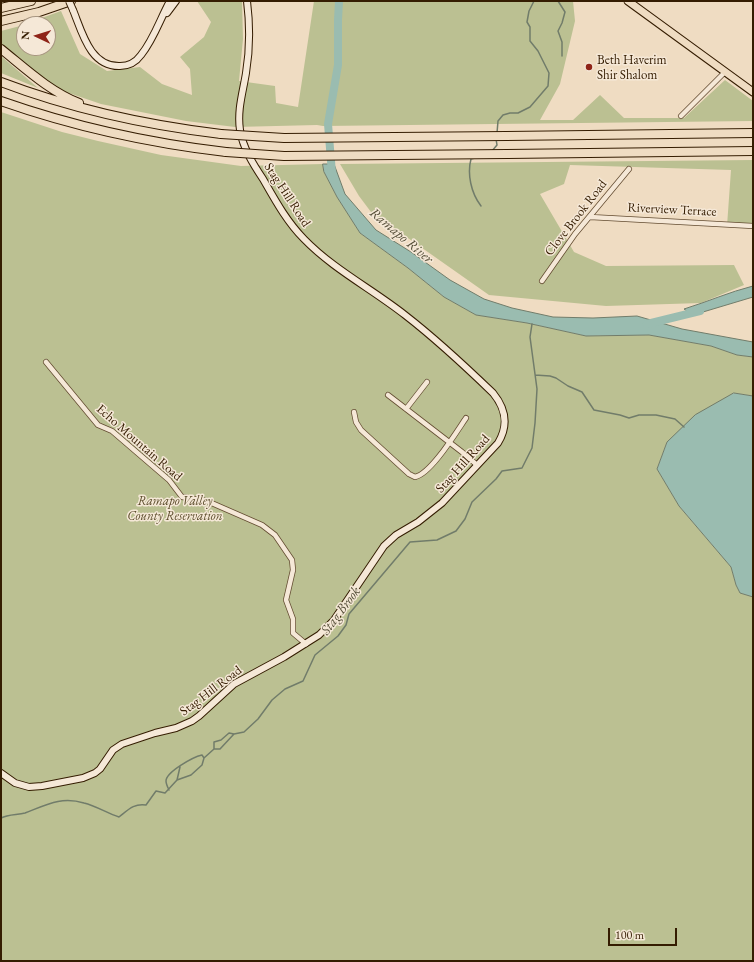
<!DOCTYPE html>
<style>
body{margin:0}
#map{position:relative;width:754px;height:962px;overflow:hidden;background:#efdcc2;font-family:"EB Garamond",serif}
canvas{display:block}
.frame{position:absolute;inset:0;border:2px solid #341c01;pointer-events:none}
.north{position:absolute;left:16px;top:16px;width:40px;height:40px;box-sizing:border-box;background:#f5e8d7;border:1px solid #a89681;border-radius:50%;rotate:274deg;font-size:11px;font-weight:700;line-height:16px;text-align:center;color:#341c01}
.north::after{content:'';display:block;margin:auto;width:14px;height:18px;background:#8f2418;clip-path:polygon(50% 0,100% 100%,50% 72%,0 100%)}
.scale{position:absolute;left:608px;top:928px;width:69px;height:18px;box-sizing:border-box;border:2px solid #341c01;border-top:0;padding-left:5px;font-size:12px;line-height:14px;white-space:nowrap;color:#341c01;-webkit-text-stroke:3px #f5e8d7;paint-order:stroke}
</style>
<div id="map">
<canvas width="754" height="962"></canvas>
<div class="frame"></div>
<div class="north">N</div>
<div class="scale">100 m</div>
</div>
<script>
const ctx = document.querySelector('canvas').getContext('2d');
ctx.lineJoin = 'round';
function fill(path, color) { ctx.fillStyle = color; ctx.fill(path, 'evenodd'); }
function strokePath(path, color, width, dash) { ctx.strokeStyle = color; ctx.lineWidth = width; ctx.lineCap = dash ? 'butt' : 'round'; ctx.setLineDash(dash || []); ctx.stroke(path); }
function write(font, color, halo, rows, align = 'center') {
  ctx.font = font + ' "EB Garamond",serif'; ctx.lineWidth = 3; ctx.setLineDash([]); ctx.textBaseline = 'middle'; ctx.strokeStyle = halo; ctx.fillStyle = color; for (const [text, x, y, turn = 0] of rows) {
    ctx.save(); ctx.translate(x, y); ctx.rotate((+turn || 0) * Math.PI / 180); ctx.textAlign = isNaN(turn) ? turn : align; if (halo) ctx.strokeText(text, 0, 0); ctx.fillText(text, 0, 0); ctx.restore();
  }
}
fill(new Path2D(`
 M 197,1 L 242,1 L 243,39 L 239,81 L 275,86 L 276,103 L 298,107 L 314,1 L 573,1 L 575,21 L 560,84 L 540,120 L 573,120 L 600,95 L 624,118 L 684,118 L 725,80 L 753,101 L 753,121 L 323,126 L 317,125 L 235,127 L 186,121 L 101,104 L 63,91 L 42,78 L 1,44 L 1,31 L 24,25 L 24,48 L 48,48 L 48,24 L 25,24 L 61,11 L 80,54 L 107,71 L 140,67 L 162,84 L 192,95 L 190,69 L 180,57 L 204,37 L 211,22 Z
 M 1,56 L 38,88 L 1,73 Z
 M 1,112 L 62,132 L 98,141 L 161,155 L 241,166 L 323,164 L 324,172 L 337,197 L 360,233 L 408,268 L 444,297 L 476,315 L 527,323 L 586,336 L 649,335 L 711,346 L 737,355 L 753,357 L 753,396 L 734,393 L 667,442 L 657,469 L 679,506 L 731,567 L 736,585 L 740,593 L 753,597 L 753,961 L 1,961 Z
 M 753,160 L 753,226 L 727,226 L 731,170 L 570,165 L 564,184 L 540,194 L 574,252 L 606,266 L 734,265 L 744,285 L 701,303 L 606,306 L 489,295 L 371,212 L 359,196 L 340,164 Z`), '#bbc092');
const water = new Path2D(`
 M 323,164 L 334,164 L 345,194 L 376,230 L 411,252 L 450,280 L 484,299 L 512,308 L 553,317 L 593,318 L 637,316 L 682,329 L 753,342 L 753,357 L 737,355 L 711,346 L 649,335 L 586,336 L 527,323 L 476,315 L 444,297 L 408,268 L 360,233 L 337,197 L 324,172 Z
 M 753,286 L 753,297 L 693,315 L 684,309 C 707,302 729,292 753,286 Z
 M 734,393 L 753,396 L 753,597 L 740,593 L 736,585 L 731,567 L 679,506 L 657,469 L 667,442 L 695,415 Z`);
fill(water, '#9abcb0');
strokePath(water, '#717c6a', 1);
strokePath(new Path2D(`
 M 558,1 L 565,12 L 562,23 L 558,31 L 562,42 L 562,56
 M 497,133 L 498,121 L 503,115 L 510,113 L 518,113 L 530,107 L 548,86 L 549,73 L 538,51 L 530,41 L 530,27 L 527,22 L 529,11 L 534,1
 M 492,151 L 497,145 L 496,139
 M 475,158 L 471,159 C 467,174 471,193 481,206
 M 535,375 L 550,376 L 556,378 L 568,386 L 582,392 L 594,410 L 620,415 L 629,418 L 639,415 L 656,415 L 675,419 L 684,427
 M 214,749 L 214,742 L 221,740 L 229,733 L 234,734
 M 177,780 L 180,767
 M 169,790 C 168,788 166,784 166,781 C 166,772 193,757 202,755 L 204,758
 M 1,818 C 8,814 17,815 25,813 C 46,805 61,796 84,803 C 96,806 107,813 119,817 C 128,810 134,803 146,805 L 156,791 L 165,793 L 177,780 L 191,775 L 202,765 L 204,758 L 214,749 L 220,749 L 234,734 L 244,732 L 258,719 L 272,700 L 285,689 L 303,681 L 315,655 L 338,636 L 346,625 L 349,614 L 410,542 L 437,540 L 456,531 L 465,519 L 472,502 L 496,479 L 502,471 L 522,468 L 532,448 L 535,423 L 537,389 L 530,337 L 532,324`), '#717c6a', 1.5);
strokePath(new Path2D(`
 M 332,173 L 328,124 L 338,65 L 338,20 L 339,1
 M 647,324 L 700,311`), '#9abcb0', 8);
const street = new Path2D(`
 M 681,116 L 725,72
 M 590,217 L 753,226
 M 542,281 L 575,234 L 629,169
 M 46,362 L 98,425 L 112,431 L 169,480 L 182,497 L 207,501 L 262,525 L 275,535 L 292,560 L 293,570 L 286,600 L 293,619 L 293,633 L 306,644
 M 388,395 L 462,452 L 477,465
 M 406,409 L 427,382
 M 354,412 L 356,422 L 361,430 L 409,474 L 415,477 C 431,474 457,431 466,418`);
const secondary = new Path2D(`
 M 73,10 C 82,32 90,67 120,66 C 128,66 136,62 141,55 C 154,39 160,19 170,1
 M 167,13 L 176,1
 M 1,773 L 15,783 L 29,787 L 42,786 L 83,778 L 95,773 L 100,769 L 113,750 L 122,744 L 155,733 L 176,728 L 192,721 L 199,716 L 234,684 L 284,657 L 319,635 L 334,620 L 384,546 L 396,535 L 418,522 L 442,503 L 498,443 C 509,425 506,409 493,393 C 465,366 436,339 405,315 C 372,289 333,269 304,239 C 287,222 275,200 263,179 C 253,164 243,148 240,130 C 237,110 243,92 246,73 C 250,49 250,25 247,1`);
const primary = new Path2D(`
 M 628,1 L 753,92`);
const highway = new Path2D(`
 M 1,8 L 31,1
 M 1,21 L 39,12 L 71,1
 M 1,49 C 26,69 49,91 79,103
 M 1,82 C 72,109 146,125 221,134
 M 1,101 C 75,127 149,143 226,152
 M 506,136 L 753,133
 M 507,154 L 753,151`);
strokePath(street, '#634c31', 6);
strokePath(secondary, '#341c01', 8);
strokePath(primary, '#341c01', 9);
strokePath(highway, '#341c01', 10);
strokePath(street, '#f5e8d7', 4.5);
strokePath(secondary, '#f5e8d7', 6);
strokePath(primary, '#efdcc2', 7);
strokePath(highway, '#efdcc2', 8);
const secondaryBridge = new Path2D(`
 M 69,1 L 73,10`);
const highwayBridge = new Path2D(`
 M 221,134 L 284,138 L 506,136
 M 226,152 L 284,156 L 507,154`);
strokePath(secondaryBridge, '#341c01', 8, []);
strokePath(highwayBridge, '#341c01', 10, []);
strokePath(secondaryBridge, '#f5e8d7', 6);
strokePath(highwayBridge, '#efdcc2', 8);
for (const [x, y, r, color] of [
 [589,67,4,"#8f2418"]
]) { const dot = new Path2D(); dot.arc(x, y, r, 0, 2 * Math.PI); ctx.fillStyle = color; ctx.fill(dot); strokePath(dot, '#f5e8d7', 1.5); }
write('13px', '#341c01', '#f5e8d7', [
 ["Beth Haverim",597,60],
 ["Shir Shalom",597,75]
], 'left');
write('13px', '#341c01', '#f5e8d7', [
 ["Stag Hill Road",287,195,57],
 ["Riverview Terrace",672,210,3],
 ["Clove Brook Road",576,218,-52],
 ["Echo Mountain Road",139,443,41],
 ["Stag Hill Road",463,464,-48],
 ["Stag Hill Road",211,691,-37]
]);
write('italic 13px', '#5c4d2c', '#f5e8d7', [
 ["Ramapo Valley",175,501],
 ["County Reservation",175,516]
]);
write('italic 14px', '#534c36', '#f5e8d7', [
 ["Ramapo River",401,236,40],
 ["Stag Brook",341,611,-53]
]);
</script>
